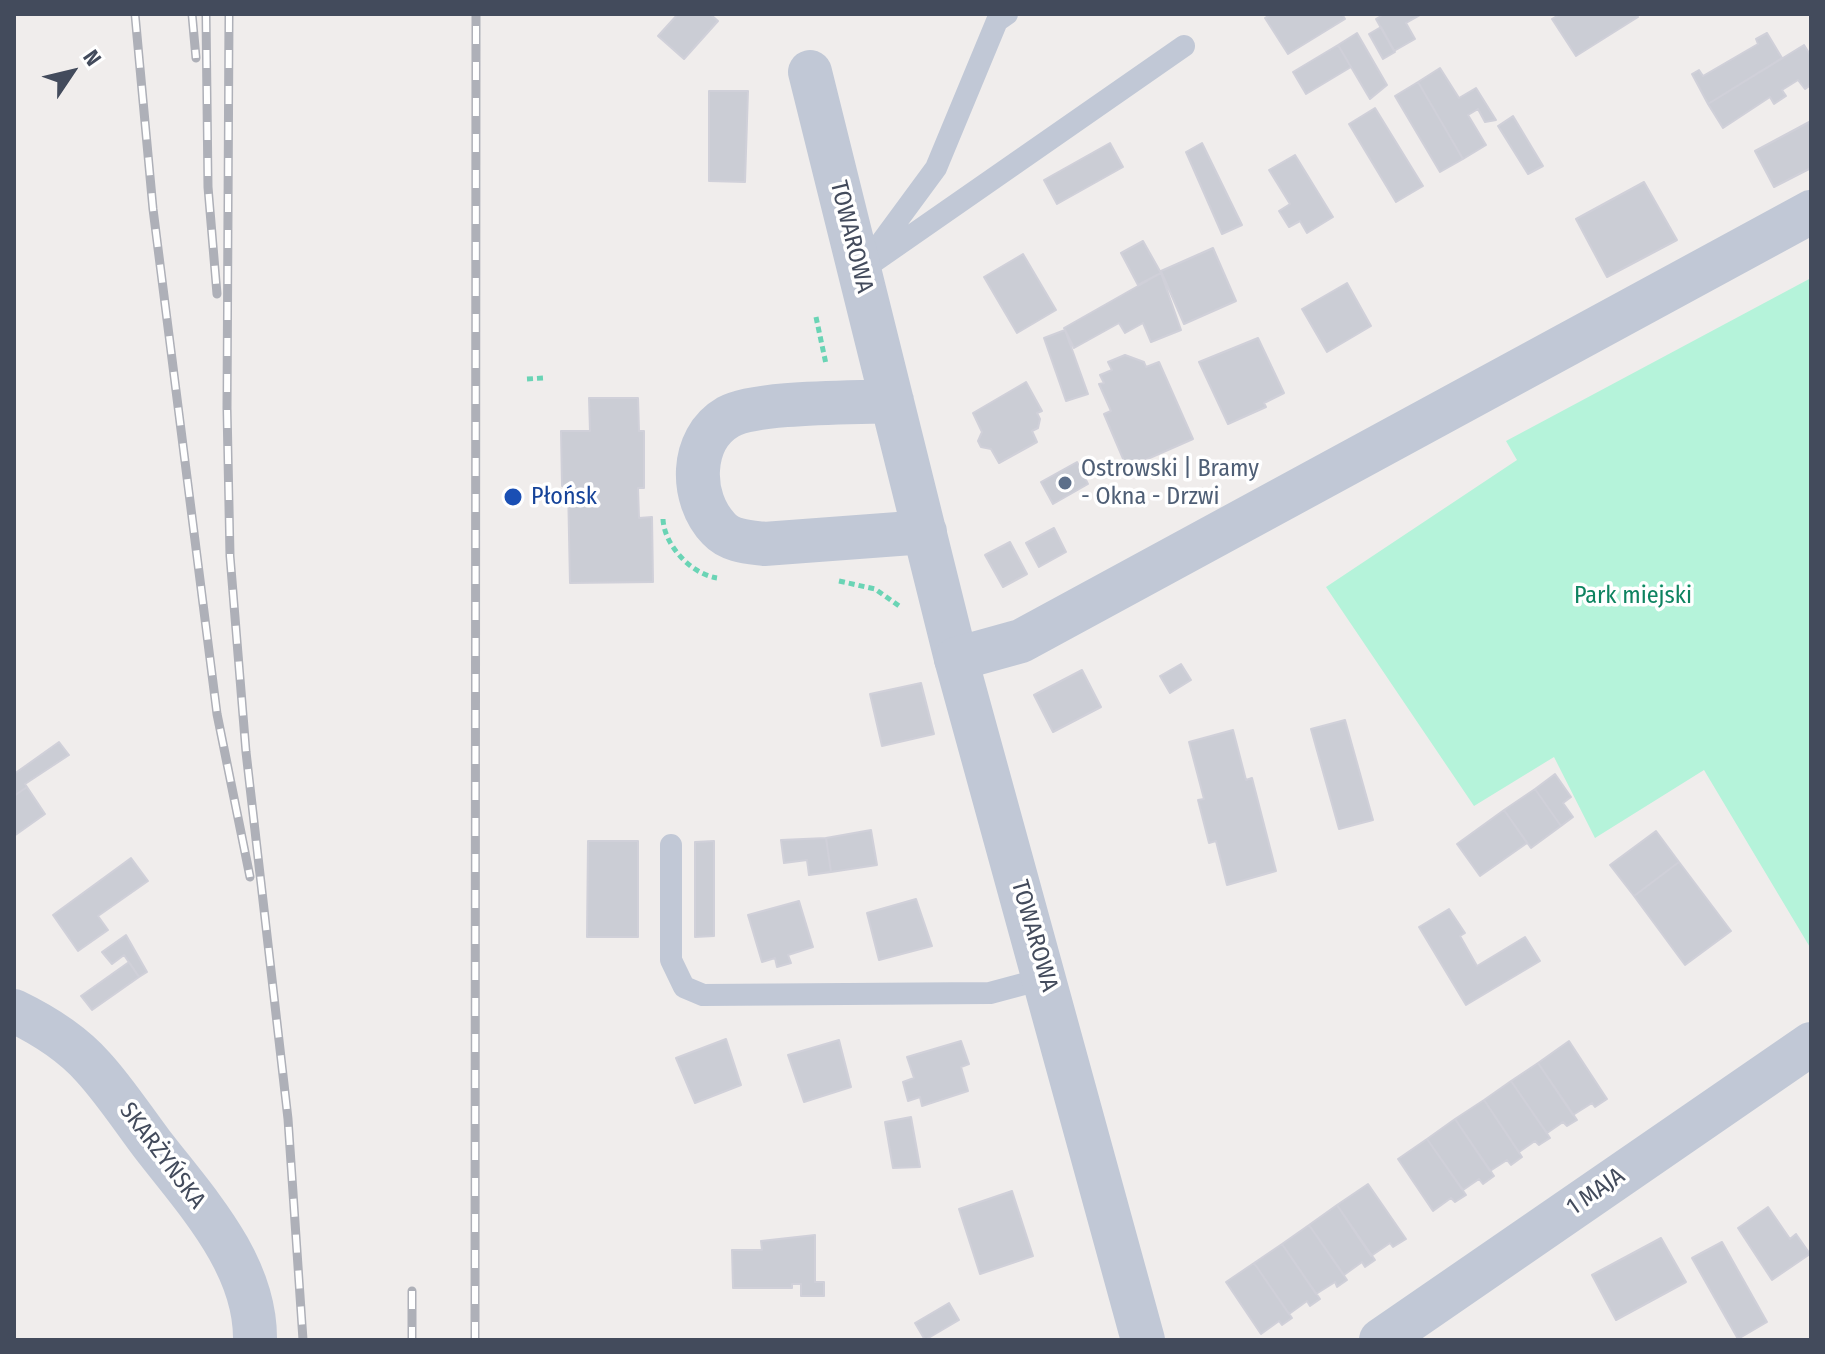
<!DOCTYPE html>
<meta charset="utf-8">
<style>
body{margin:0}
#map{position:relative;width:1825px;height:1354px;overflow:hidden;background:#f0edec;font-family:"Fira Sans Condensed",sans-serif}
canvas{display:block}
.frame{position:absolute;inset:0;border:16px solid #434b5c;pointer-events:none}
.north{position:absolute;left:32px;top:32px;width:80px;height:80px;-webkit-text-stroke:6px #fff;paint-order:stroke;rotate:55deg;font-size:22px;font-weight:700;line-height:32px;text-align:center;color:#434b5c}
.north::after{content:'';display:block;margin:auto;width:28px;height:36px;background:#434b5c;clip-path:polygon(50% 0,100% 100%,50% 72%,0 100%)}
</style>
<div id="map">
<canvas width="1825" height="1354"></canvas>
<div class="frame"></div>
<div class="north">N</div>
</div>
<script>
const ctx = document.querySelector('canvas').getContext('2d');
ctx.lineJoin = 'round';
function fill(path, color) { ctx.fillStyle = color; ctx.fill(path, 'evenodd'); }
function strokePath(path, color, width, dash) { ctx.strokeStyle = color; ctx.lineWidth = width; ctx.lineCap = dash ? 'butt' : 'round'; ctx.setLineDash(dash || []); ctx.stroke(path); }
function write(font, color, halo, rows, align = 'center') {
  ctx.font = font + ' "Fira Sans Condensed",sans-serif'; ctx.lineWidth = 7; ctx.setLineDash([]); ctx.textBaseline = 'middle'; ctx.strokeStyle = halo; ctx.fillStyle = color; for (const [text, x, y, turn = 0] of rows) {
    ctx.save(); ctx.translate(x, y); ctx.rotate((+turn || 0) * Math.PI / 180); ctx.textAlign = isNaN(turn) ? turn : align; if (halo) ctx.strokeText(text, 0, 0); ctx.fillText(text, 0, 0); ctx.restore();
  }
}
fill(new Path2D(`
 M 1811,278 L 1811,949 L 1704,770 L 1595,838 L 1554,757 L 1474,806 L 1326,587 L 1517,460 L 1506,441 Z`), '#b5f3da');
const building = new Path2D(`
 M 678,14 L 710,14 L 718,21 L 684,59 L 658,36 Z
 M 1271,14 L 1342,14 L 1345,19 L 1288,54 L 1265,18 Z
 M 1384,14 L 1422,14 L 1406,23 L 1415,39 L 1394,51 L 1376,19 Z
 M 1560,14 L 1636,14 L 1638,17 L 1576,56 L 1552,19 Z
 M 1381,27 L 1395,52 L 1383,59 L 1369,34 Z
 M 1357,33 L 1387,85 L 1370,99 L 1338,45 Z
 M 1767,33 L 1782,58 L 1708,104 L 1692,74 L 1699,70 L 1703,76 L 1758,44 L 1756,39 Z
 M 1338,45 L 1351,67 L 1306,94 L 1293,72 Z
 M 1804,45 L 1811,56 L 1811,85 L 1805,89 L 1798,80 L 1782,90 L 1786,96 L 1774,104 L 1770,97 L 1723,128 L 1708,104 Z
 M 1440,68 L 1459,98 L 1476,88 L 1496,120 L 1485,122 L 1478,109 L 1468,115 L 1486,145 L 1463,159 L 1418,82 Z
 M 1418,82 L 1463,159 L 1440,172 L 1395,96 Z
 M 709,91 L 748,91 L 745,182 L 709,181 Z
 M 1375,108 L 1423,186 L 1396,202 L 1349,124 Z
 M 1513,116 L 1543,166 L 1528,174 L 1498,126 Z
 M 1811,121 L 1811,168 L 1774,187 L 1755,151 Z
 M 1110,143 L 1123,167 L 1057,204 L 1044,180 Z
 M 1202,143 L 1242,225 L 1222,234 L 1186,152 Z
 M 1295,155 L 1333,217 L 1307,233 L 1300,221 L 1289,227 L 1279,211 L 1290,204 L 1269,170 Z
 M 1644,182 L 1677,240 L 1607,277 L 1576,219 Z
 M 1143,241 L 1161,273 L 1138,285 L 1121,253 Z
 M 1213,248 L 1236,301 L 1184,324 L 1161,271 Z
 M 1023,254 L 1056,310 L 1017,333 L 984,277 Z
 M 1161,273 L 1181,330 L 1151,342 L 1143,323 L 1125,333 L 1119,323 L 1074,348 L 1064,328 Z
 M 1347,283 L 1371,326 L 1327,352 L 1302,309 Z
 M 1065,330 L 1088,394 L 1066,401 L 1044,338 Z
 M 1258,338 L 1284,393 L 1264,403 L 1266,407 L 1228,424 L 1199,362 Z
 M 1125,355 L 1144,362 L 1146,367 L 1159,362 L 1193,439 L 1127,468 L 1104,414 L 1111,411 L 1099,384 L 1104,383 L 1100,375 L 1112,370 L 1108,362 Z
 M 1026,382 L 1042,411 L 1037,413 L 1040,419 L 1038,428 L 1032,431 L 1037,442 L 999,463 L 991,449 L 981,447 L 978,441 L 982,432 L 973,413 Z
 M 589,398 L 638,398 L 639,431 L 644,431 L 644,488 L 638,488 L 639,518 L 652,517 L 653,582 L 570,583 L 568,486 L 562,486 L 561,431 L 590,431 Z
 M 1077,462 L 1088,484 L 1053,504 L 1041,482 Z
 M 1054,528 L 1066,552 L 1039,567 L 1026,543 Z
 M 1010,542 L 1027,574 L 1003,587 L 985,555 Z
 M 1181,664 L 1191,680 L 1170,693 L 1160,676 Z
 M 1082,670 L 1101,707 L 1053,732 L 1034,695 Z
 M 921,683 L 934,734 L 882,746 L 870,694 Z
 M 1345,720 L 1373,820 L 1339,829 L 1311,729 Z
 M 1233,730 L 1246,780 L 1252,778 L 1276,871 L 1227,885 L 1216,841 L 1209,843 L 1198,800 L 1204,799 L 1189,742 Z
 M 59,742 L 69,755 L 25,784 L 27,787 L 14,796 L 14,774 Z
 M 1555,774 L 1571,797 L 1563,803 L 1573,817 L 1561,826 L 1535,789 Z
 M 27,787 L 45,814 L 14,836 L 14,796 Z
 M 1535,789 L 1561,826 L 1531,848 L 1504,810 Z
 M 1504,810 L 1527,843 L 1480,876 L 1457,844 Z
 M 871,830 L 877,865 L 831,872 L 826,838 Z
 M 1656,831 L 1679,862 L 1634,896 L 1610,865 Z
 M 826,838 L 831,872 L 809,875 L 807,860 L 784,863 L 781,840 Z
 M 588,841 L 638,841 L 638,937 L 587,937 Z
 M 714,841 L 714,936 L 695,937 L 695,842 Z
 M 131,858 L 148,881 L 98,916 L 108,930 L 78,951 L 53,915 Z
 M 1679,862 L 1731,931 L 1685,965 L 1634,896 Z
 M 916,899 L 932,946 L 879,960 L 867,913 Z
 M 799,901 L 813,947 L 788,955 L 791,963 L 777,967 L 775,958 L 762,962 L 748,915 Z
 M 1449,909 L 1465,933 L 1460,936 L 1477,966 L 1525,937 L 1540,961 L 1466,1005 L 1419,927 Z
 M 126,935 L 147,972 L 139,977 L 124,955 L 112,964 L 102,952 Z
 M 129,962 L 139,977 L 92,1010 L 81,996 Z
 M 726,1039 L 741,1085 L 695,1103 L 676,1058 Z
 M 839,1040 L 851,1087 L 804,1102 L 788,1055 Z
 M 961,1041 L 969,1064 L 961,1067 L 968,1091 L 922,1106 L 920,1097 L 908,1101 L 903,1082 L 914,1078 L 907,1057 Z
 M 1569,1041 L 1607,1099 L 1595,1107 L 1592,1103 L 1573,1115 L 1538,1063 Z
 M 1538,1063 L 1577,1120 L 1567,1126 L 1563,1122 L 1547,1133 L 1511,1081 Z
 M 1511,1081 L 1550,1138 L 1539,1145 L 1535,1141 L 1519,1152 L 1484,1100 Z
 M 1484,1100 L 1522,1157 L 1511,1165 L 1507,1160 L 1490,1171 L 1455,1119 Z
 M 911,1117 L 920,1167 L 893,1168 L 885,1122 Z
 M 1455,1119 L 1494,1176 L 1483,1184 L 1479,1179 L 1463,1190 L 1427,1139 Z
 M 1427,1139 L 1466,1195 L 1455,1202 L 1451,1198 L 1433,1211 L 1398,1159 Z
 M 1368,1184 L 1406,1239 L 1393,1247 L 1390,1243 L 1371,1256 L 1337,1205 Z
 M 1012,1191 L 1033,1256 L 980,1274 L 959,1209 Z
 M 1337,1205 L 1375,1260 L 1365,1267 L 1362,1262 L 1344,1275 L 1309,1225 Z
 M 1768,1207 L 1790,1239 L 1796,1234 L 1810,1254 L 1772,1280 L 1738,1228 Z
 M 1309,1225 L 1347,1280 L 1337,1287 L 1335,1282 L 1316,1294 L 1282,1244 Z
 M 815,1235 L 815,1282 L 824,1282 L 824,1296 L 801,1296 L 801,1284 L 792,1284 L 792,1288 L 733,1288 L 732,1250 L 762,1250 L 761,1241 Z
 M 1661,1238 L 1686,1282 L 1616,1320 L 1592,1275 Z
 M 1722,1242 L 1767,1322 L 1738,1339 L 1692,1258 Z
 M 1282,1244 L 1320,1299 L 1310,1306 L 1307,1301 L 1289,1314 L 1254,1263 Z
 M 1254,1263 L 1292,1318 L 1282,1325 L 1279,1321 L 1261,1334 L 1226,1282 Z
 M 949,1303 L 959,1320 L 925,1340 L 915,1323 Z`);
fill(building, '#cbcdd5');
strokePath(building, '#d0d0d9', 2);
strokePath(new Path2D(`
 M 816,317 L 826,364
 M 527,379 L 543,378
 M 663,519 C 664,545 691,574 717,578
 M 839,581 L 875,589 L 902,608`), '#6ad4b5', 5, [6, 4]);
strokePath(new Path2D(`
 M 872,255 L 936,168 L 997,21 L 1007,14
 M 859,272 L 1184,46
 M 671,845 L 671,960 L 684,987 L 703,995 L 990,993 L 1046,978`), '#c1c8d6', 22);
strokePath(new Path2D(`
 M 810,72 L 956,659
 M 892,401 C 855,403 757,401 728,417 C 690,439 689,498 719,529 C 730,541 748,542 764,544 L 925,532
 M 14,1011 C 43,1025 71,1042 93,1067 C 115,1091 133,1119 152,1144 C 196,1201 256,1264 255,1340
 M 1381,1340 L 1811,1044`), '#c1c8d6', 44);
strokePath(new Path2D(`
 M 1143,1340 L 956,659 L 1021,641 L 1811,212`), '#c1c8d6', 44);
const rail = new Path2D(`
 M 135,14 L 153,209 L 217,714 L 250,877
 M 192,14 L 196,58
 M 206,14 L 208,187 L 217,294
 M 229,14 L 227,408 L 230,556 L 246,752 L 288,1119 L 303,1340
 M 412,1291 L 412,1340
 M 475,1340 L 476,14`);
strokePath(rail, '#aeb0b8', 9);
strokePath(rail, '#fff', 6, [18]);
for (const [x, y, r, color] of [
 [1065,483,8,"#5c6f8a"],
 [513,497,10,"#1a4fb4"]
]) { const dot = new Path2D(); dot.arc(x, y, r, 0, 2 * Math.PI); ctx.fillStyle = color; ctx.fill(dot); strokePath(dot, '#fff', 3); }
write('24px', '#434b5c', '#fff', [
 ["TOWAROWA",851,237,76],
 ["TOWAROWA",1034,936,74],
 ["SKARŻYŃSKA",162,1156,53],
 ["1 MAJA",1596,1192,-35]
]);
write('24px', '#4e5e75', '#fff', [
 ["Ostrowski | Bramy",1081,469],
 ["- Okna - Drzwi",1081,497]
], 'left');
write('24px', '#164399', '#fff', [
 ["Płońsk",531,497]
], 'left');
write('24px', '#0e8360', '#fff', [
 ["Park miejski",1633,596]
]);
</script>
